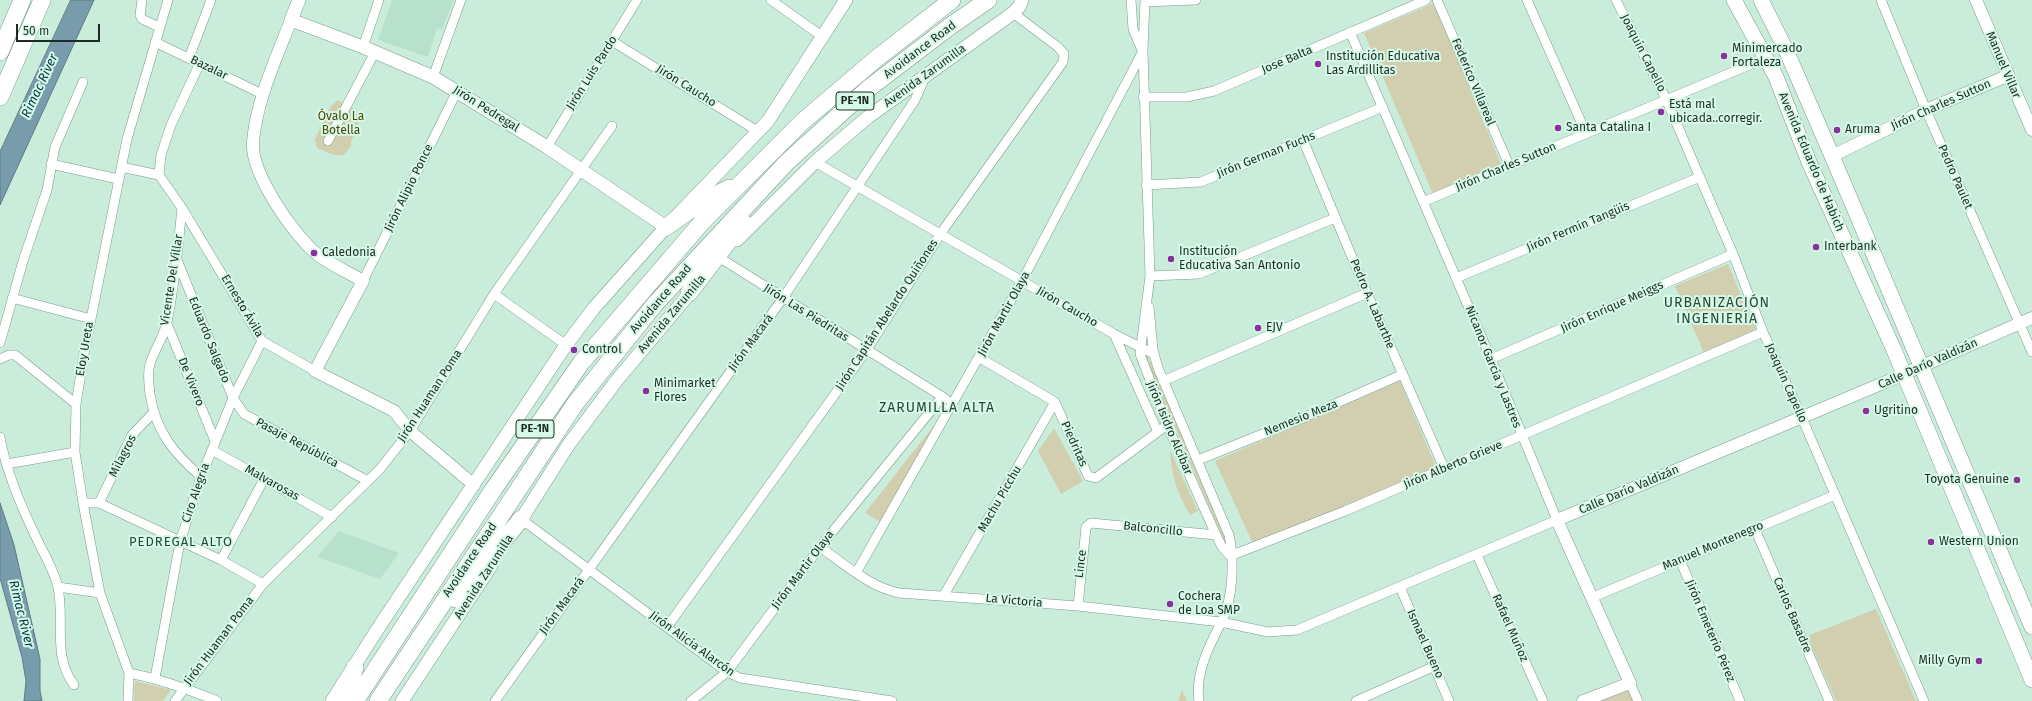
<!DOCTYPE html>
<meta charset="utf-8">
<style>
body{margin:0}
#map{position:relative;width:2032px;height:701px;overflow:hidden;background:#caeddb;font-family:"Fira Sans",sans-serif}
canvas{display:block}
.scale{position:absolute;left:16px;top:24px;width:84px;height:18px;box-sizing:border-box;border:2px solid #1e2b25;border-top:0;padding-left:5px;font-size:12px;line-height:14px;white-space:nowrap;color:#1e2b25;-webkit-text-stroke:3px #d7fae8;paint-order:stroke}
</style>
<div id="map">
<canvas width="2032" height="701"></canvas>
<div class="scale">50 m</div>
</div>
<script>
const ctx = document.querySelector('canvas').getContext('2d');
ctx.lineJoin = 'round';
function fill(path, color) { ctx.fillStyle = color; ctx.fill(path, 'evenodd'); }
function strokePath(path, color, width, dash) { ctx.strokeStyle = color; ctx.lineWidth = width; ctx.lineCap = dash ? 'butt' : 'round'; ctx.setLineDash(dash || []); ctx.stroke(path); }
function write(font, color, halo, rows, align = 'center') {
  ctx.font = font + ' "Fira Sans",sans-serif'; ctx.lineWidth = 4; ctx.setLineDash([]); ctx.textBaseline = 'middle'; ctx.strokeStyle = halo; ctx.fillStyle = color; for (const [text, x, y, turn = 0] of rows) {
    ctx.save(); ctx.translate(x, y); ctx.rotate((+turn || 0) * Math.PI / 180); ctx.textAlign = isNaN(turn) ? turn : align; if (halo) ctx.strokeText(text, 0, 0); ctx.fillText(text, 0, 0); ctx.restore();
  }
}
fill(new Path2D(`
 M 392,0 L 454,0 L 442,29 L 437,28 L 428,57 L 378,40 Z
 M 339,531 L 399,553 L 380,579 L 317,557 Z`), '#b7e1cd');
fill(new Path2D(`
 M 1434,3 L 1501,164 L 1433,194 L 1364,33 Z
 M 337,100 L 356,110 L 359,127 L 351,141 L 351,146 L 344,155 L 334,155 L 317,148 L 315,139 L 329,109 Z
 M 1728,264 L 1756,330 L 1704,353 L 1675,286 Z
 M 1148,356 L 1226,541 L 1225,543 L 1146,360 L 1146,357 Z
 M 1400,381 L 1436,467 L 1254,546 L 1215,461 Z
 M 939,419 L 882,523 L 865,513 Z
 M 1054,428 L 1083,481 L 1061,494 L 1038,451 Z
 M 1170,450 L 1198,511 L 1190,515 C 1177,493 1171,475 1170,450 Z
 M 1876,609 L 1916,701 L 1836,701 L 1807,636 Z
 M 135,681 L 171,690 L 163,701 L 134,701 Z
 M 1630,683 L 1638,701 L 1583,701 Z
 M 1182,690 L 1187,701 L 1178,701 Z`), '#d2ceb0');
const water = new Path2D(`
 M 71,0 L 94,0 L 0,205 L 0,152 Z
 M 0,503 L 14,545 L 40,659 L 40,691 L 42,701 L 24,701 L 26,681 L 22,657 L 0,578 Z`);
fill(water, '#789cac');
strokePath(water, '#5d7a84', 1);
const minor = new Path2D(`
 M 142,0 L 140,15 L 142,19 L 159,27
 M 771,0 L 823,37
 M 1131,0 L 1133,29 L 1141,48
 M 1145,0 L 1143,51 L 1150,276 L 1140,354 L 1167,425 L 1216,535 L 1222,547 L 1230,556
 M 1437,0 L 1509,165
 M 1527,0 L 1586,133
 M 1616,0 L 1666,99 L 1733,254 L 1763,332 L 1802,418 L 1924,701
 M 1881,0 L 1926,110 L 2032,352
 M 1145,2 L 1196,0
 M 612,41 L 759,132
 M 155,42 L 262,94
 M 363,47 L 379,0
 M 189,58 L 211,0
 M 200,63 L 171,125 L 161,155 L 159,175 L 182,208 L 262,341 L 315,371
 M 433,77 L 461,0
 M 1143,97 L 1187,97 L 1214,91 L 1426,0
 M 1303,140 L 1367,293 L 1444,468
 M 328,141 L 375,52
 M 547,147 L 637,0
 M 815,162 L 1114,334 L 1154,354
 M 51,164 L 118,179
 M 121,167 L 159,175
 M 1146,185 L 1201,182 L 1383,107
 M 1423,202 L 1766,58
 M 182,208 C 178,246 175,284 167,322 C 164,337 154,350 150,364 C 147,374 149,384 150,394 C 156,432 173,452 201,477
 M 720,258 L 946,399
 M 177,260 L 233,398 L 244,414 L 368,481
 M 1150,276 L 1199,274 L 1335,218
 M 1456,278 L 1700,177
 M 363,281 L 457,91
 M 494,294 L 566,345
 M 12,298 L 91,319
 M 1149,307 L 1153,350 L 1158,368 L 1229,535 C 1234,558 1233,588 1226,611 C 1223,621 1217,630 1213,639 C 1204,657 1196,681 1199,701
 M 167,324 L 215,441
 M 1114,334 L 1157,430
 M 0,343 L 23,261 L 47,190 L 55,147 L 83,82
 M 980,358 L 1055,402 L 1088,476 L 1096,478 L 1167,425
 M 0,359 L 9,355 L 15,355 L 76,404
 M 1491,359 L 1733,254
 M 1163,381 L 1367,293
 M 0,437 C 6,471 20,504 35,535 C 41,549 56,573 58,588 C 65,621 52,656 74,685
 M 212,450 L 332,517
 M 1198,460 L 1305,417 L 1403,374
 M 7,464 L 75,452
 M 83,503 L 99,503 L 221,560 L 263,584
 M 99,503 L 132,435 L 153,413
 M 521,519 L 727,672 L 740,678 L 892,701
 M 1755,529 L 1829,701
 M 820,547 C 844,564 870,587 899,593 L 1078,606 L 1221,622 L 1268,632 L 1297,630 L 1557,520 L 1491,359 L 1350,32
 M 1477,555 L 1543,701
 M 1230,556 L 1345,511 L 1763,332
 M 221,560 L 264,479
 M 1680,560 L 1740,701
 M 856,573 L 1022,281 L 1143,51
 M 58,587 L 100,593
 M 1400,587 L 1449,701
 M 944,595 L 1055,402
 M 1591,598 L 1835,495
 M 1078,606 L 1086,527 L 1091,523 L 1216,535
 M 667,627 L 866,351 L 941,233 L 1063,62 L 1064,54 L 1058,47 L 1013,13
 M 129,673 C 160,679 188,689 217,701
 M 155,678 L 180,542 L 201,477 L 233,398 L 262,341
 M 1630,683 L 1638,701
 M 128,701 L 129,673 L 100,593 L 83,503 L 75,452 L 76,404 L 84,354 L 127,139 L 168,0
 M 175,701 L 263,584 L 380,469 L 410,431 L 494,294 L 612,126
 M 495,701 L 783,298 L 915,100 L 925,77
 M 691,701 L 727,672 L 820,547 L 942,397
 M 1356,701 L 1435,666`);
const tertiary = new Path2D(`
 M 1976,0 L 2032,130
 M 291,20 C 276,59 257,99 253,141 C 250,173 294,236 318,255 C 332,265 349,273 363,281 L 315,371 L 394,411 L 410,431 L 474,485
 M 1832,156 L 1926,110 L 2007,76
 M 1583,701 L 1630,683 L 1557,520 L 1881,384 L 2032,318`);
const secondary = new Path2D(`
 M 299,0 L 291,20 L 363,47 L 433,77 L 547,147 L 666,227
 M 737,240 L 815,162 L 868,117 L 1013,13 L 1019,7 L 1022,0
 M 517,526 L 569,444 L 617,380 L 695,287
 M 332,701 L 377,630 L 566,345 L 594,308 L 666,227 L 768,121 L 846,0
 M 402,701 L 491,566`);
const primary = new Path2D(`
 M 1734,0 L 1776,77 L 1809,162 L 1894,350 L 2032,680
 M 1761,0 L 1786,50 L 1832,156 L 2032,627`);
const motorway = new Path2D(`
 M 0,52 L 22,0
 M 0,97 L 42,0
 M 666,227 L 700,203 L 729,188
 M 689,293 L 743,222
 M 456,599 L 521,519
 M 344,701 L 355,667
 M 355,701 L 493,490 L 581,363 L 702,222 L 802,122 L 877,58 L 952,0
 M 378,701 L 575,404 L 655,304 L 787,162 L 869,88 L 949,27 L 988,0`);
strokePath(minor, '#7a9a8a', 10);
strokePath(tertiary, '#7a9a8a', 13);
strokePath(secondary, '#7a9a8a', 14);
strokePath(primary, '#7a9a8a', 16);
strokePath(motorway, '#7a9a8a', 18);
strokePath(minor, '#fff', 9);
strokePath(tertiary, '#fff', 12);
strokePath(secondary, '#fff', 13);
strokePath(primary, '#fff', 15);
strokePath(motorway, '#fff', 17);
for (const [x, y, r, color] of [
 [1724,56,4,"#86319e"],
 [1318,64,4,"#86319e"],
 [1661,112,4,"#86319e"],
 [1558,128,4,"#86319e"],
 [1837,130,4,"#86319e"],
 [1816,247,4,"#86319e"],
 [314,253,4,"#86319e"],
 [1171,259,4,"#86319e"],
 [1258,328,4,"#86319e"],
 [574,350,4,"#86319e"],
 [646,391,4,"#86319e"],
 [1866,411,4,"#86319e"],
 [2017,480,4,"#86319e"],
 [1931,542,4,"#86319e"],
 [1170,604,4,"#86319e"],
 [1979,661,4,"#86319e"]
]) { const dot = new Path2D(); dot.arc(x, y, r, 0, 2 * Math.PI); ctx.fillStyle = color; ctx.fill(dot); strokePath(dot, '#d7fae8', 1.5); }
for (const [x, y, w] of [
 [855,101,38],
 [535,429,38]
]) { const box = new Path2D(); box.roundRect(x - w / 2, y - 9, w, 18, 3); ctx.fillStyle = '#d7fae8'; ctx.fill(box); strokePath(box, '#1e2b25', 1); }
write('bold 11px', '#1e2b25', null, [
 ["PE-1N",855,101],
 ["PE-1N",535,429]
]);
write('12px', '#1e2b25', '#d7fae8', [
 ["Minimercado",1732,49],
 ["Fortaleza",1732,63],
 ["Institución Educativa",1326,57],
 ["Las Ardillitas",1326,71],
 ["Está mal",1669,105],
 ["ubicada..corregir.",1669,119],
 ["Santa Catalina I",1566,128],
 ["Aruma",1845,130],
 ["Interbank",1824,247],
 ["Institución",1179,252],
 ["Educativa San Antonio",1179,266],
 ["Caledonia",322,253],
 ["EJV",1266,328],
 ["Control",582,350],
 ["Minimarket",654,384],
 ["Flores",654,398],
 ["Ugritino",1874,411],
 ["Toyota Genuine",2009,480,"right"],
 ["Western Union",1939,542],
 ["Cochera",1178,597],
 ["de Loa SMP",1178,611],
 ["Milly Gym",1971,661,"right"]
], 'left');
write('12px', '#1e2b25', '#d7fae8', [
 ["Avoidance Road",920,50,-37],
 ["Joaquín Capello",1643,53,63],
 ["Jose Balta",1287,60,-23],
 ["Manuel Villar",2003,65,67],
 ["Bazalar",209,68,26],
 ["Jirón Luis Pardo",592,73,-58],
 ["Avenida Zarumilla",925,76,-36],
 ["Federico Villareal",1473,82,67],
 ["Jirón Caucho",686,86,32],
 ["Jirón Charles Sutton",1941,105,-24],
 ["Jirón Pedregal",486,109,32],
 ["Jirón German Fuchs",1266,155,-22],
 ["Avenida Eduardo de Habich",1811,162,67],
 ["Jirón Charles Sutton",1506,167,-23],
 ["Pedro Paulet",1955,177,66],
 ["Jirón Alipio Ponce",409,188,-64],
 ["Jirón Fermín Tangüis",1578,227,-23],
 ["Vicente Del Villar",172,280,-81],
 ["Avoidance Road",661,299,-49],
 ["Pedro A. Labarthe",1372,304,67],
 ["Ernesto Ávila",242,306,59],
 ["Jirón Caucho",1067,307,30],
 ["Jirón Enrique Meiggs",1612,307,-24],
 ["Jirón Las Piedritas",806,313,32],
 ["Avenida Zarumilla",672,314,-50],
 ["Jirón Martir Olaya",1004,314,-61],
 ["Jirón Capitán Abelardo Quiñones",887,315,-57],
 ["Eduardo Salgado",209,340,68],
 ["Jirón Macará",751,343,-54],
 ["Eloy Ureta",85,349,-80],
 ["Calle Darío Valdizán",1928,364,-24],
 ["Nicanor García y Lastres",1493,367,68],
 ["De Vivero",191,382,68],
 ["Joaquín Capello",1786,383,66],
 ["Jirón Huaman Poma",430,396,-57],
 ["Nemesio Meza",1301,418,-22],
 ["Jirón Isidro Alcíbar",1169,428,67],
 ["Pasaje República",297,443,28],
 ["Piedritas",1074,444,66],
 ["Milagros",123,456,-63],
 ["Jirón Alberto Grieve",1453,465,-23],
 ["Malvarosas",272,483,29],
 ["Calle Darío Valdizán",1629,490,-23],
 ["Ciro Alegría",196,493,-71],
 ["Machu Picchu",1000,499,-60],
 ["Balconcillo",1153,529,6],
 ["Manuel Montenegro",1713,546,-23],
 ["Avoidance Road",470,560,-56],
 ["Lince",1081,564,-83],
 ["Jirón Martir Olaya",803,570,-53],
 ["Avenida Zarumilla",484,577,-57],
 ["La Victoria",1014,601,5],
 ["Jirón Macará",562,606,-54],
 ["Carlos Basadre",1792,615,67],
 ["Rafael Muñoz",1510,628,66],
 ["Jirón Emeterio Pérez",1710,631,67],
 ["Jirón Huaman Poma",219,641,-53],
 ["Jirón Alicia Alarcón",692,644,36],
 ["Ismael Bueno",1425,644,66]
]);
write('12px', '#4e470c', '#d7fae8', [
 ["Óvalo La",341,117],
 ["Botella",341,131]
]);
write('italic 13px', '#003647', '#d7fae8', [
 ["Rimac River",40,86,-65],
 ["Rimac River",21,614,76]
]);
ctx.letterSpacing = '1px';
write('13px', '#284638', '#d7fae8', [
 ["PEDREGAL ALTO",181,542]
]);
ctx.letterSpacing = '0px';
ctx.letterSpacing = '1px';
write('14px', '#284638', '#d7fae8', [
 ["URBANIZACIÓN",1717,303],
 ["INGENIERÍA",1717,319],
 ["ZARUMILLA ALTA",937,408]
]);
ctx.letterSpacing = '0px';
</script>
